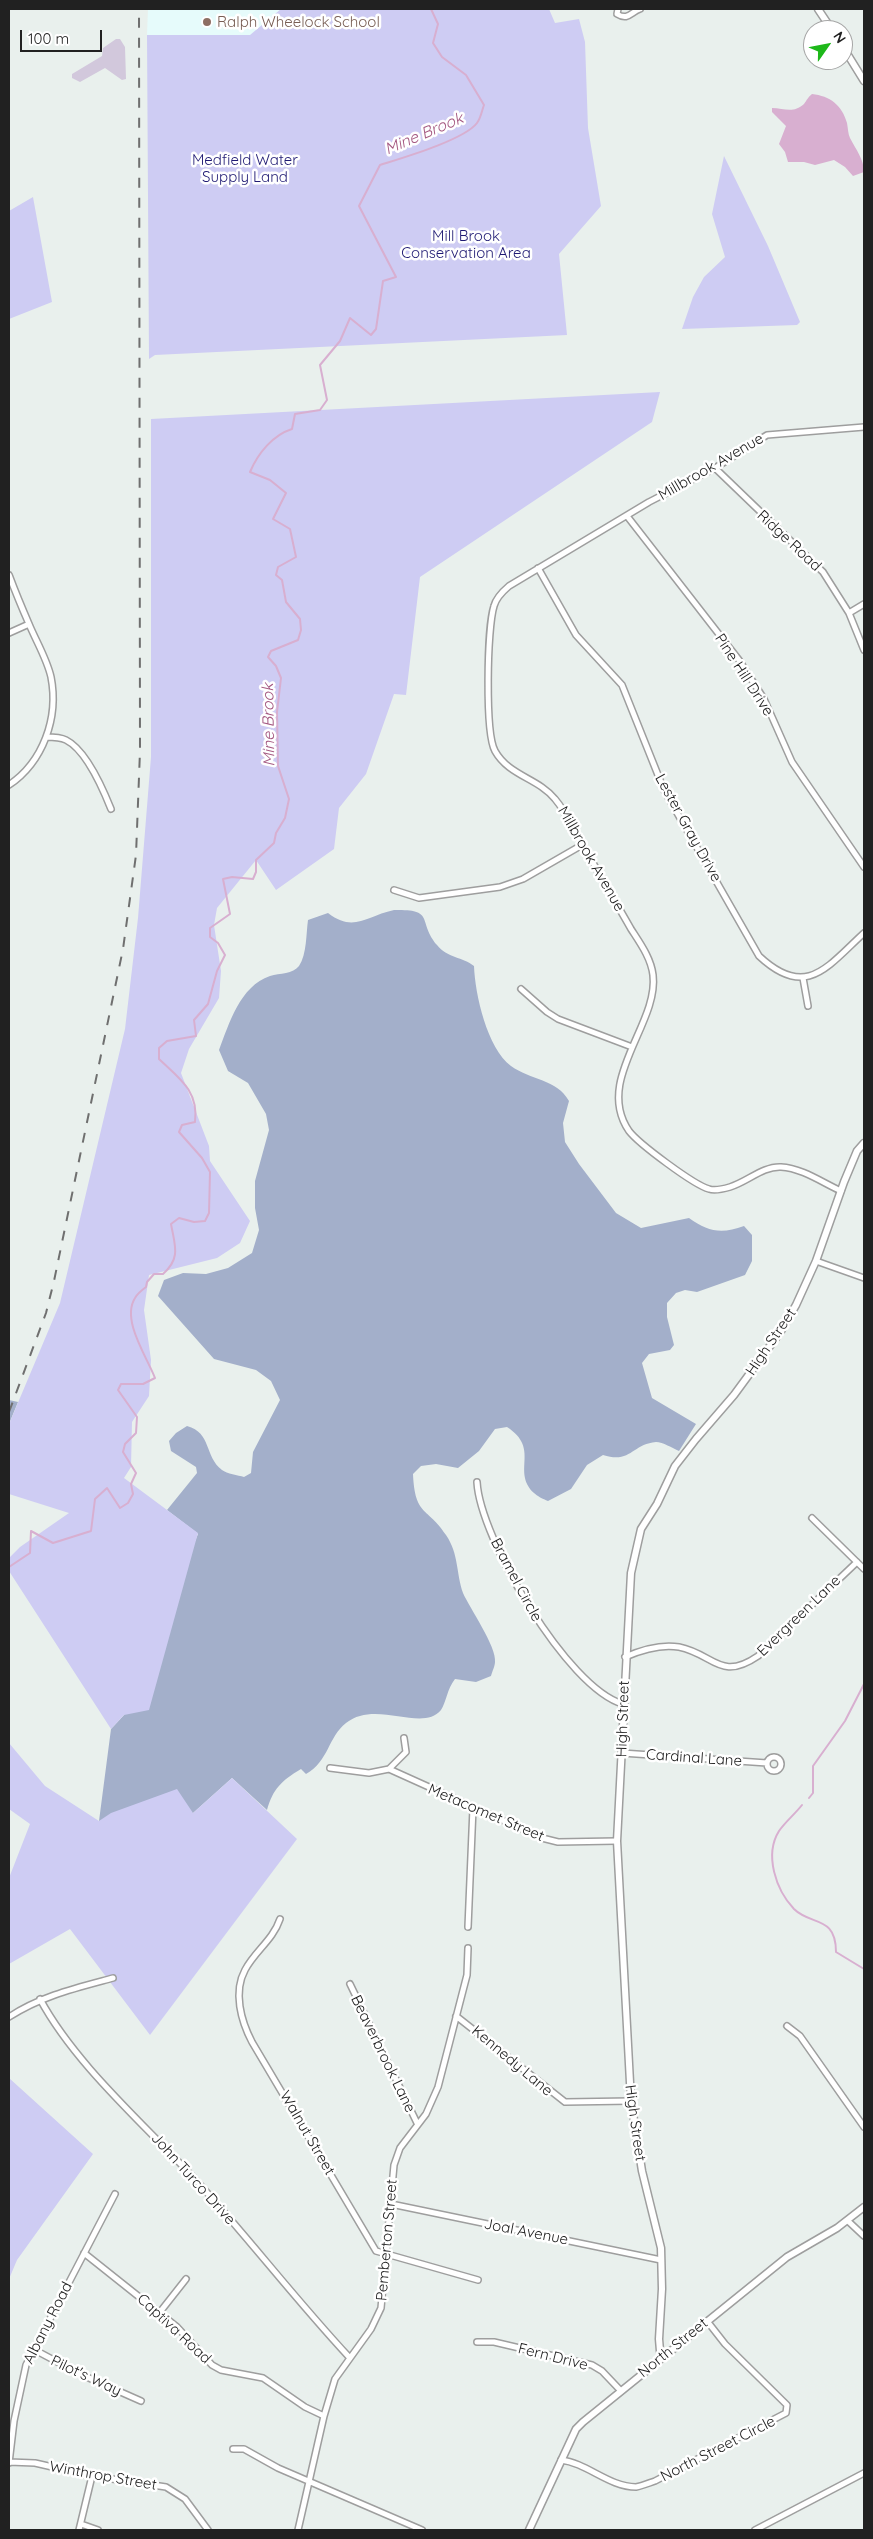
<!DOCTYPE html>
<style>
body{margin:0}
#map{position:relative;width:873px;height:2539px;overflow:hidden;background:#e9f0ed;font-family:Quicksand,sans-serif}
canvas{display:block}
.frame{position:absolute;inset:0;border:10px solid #212121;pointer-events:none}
.north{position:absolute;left:803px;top:20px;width:50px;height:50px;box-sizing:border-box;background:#fff;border:1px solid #a6a6a6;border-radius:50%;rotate:57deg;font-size:14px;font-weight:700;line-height:20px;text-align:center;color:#212121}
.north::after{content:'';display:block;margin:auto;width:18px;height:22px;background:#1eb81a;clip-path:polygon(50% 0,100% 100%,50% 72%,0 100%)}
.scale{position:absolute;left:20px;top:30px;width:82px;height:22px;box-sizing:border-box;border:2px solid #212121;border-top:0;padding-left:6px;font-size:15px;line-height:18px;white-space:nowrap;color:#212121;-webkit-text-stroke:4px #fff;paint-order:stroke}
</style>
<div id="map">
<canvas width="873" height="2539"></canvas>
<div class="frame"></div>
<div class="north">N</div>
<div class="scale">100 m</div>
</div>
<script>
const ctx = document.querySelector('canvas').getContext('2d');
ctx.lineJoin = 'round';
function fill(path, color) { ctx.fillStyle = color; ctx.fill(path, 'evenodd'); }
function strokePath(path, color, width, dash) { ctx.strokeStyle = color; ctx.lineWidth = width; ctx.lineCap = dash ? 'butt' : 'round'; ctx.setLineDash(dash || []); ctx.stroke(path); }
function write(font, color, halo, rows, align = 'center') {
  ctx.font = font + ' Quicksand,sans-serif'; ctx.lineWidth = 5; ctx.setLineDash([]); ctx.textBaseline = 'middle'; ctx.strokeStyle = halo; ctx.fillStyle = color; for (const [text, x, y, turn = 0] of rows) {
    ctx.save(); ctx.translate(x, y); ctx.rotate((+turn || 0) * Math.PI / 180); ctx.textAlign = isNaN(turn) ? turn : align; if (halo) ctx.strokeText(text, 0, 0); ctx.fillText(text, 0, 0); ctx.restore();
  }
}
fill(new Path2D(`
 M 148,9 L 281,9 L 251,35 L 147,35 Z`), '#e6fbfb');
fill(new Path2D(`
 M 394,910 C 436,909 417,921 437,945 C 447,958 463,957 474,966 C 475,994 487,1048 511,1066 C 530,1080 557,1079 569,1101 L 563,1123 L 565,1142 L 579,1164 L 616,1213 L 641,1228 L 689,1218 C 708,1232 722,1234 744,1226 L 752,1235 L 752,1261 L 745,1275 L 697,1292 L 685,1290 L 676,1293 L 667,1303 L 667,1317 L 674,1345 L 670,1350 L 649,1354 L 642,1363 L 652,1398 L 696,1424 L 679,1451 C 672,1448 663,1442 656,1442 C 632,1444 631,1464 603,1455 L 587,1465 L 571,1489 L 548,1501 C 543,1499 537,1496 534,1493 C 511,1471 541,1449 507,1427 L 495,1429 L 479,1451 L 458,1468 L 436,1464 L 421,1466 L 413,1474 C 415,1517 427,1506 446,1535 C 459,1554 456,1573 463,1593 C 469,1607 497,1647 495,1662 C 495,1666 492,1672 491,1676 L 476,1682 L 455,1679 C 447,1689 446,1703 441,1710 C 422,1733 376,1699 346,1723 C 328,1737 329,1761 306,1774 L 301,1769 C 281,1781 273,1789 267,1810 L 232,1778 L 193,1813 L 99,1821 L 111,1729 L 124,1715 L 198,1534 L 167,1510 L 197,1473 L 196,1467 L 171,1451 L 169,1441 L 176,1433 L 187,1426 C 212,1433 204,1456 222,1470 C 227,1474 238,1475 244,1477 L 251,1473 L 253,1452 L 280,1400 L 271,1381 L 256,1370 L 214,1359 L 158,1296 L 164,1280 L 183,1273 L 206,1274 L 228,1268 L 252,1253 L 259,1230 L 255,1208 L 255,1181 L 269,1130 L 266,1114 L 248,1083 L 228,1071 L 219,1050 C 229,1024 240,986 270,976 C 280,973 293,974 299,966 C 307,954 306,934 308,920 L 328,913 C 354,933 366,916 394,910 Z
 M 9,1400 L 18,1402 L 9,1424 Z`), '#a3afca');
fill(new Path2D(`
 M 116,39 L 120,39 L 125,47 L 126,79 L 122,80 L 105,68 L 80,82 L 72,78 L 72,74 L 102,56 L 103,48 Z`), '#d2c8dc');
fill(new Path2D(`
 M 281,9 L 549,9 L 555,23 L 579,19 L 585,42 L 588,128 L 601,206 L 559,254 L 567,335 L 155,355 L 149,359 L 147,35 L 250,35 Z
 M 724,156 L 768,246 L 800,322 L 797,325 L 682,329 L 693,297 L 704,277 L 725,257 L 712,214 Z
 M 33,197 L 52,302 L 9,319 L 9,211 Z
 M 660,392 L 652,422 L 420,577 L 406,695 L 394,694 L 366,774 L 339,808 L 334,849 L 276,890 L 256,860 L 217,908 L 214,925 L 221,971 L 219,998 L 189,1049 L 181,1073 L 209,1146 L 210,1161 L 250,1221 L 240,1243 L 217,1258 L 149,1275 L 144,1310 L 151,1360 L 149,1396 L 132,1422 L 131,1467 L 124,1478 L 198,1533 L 149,1710 L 124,1715 L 111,1729 L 9,1571 L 9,1558 L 20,1547 L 69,1513 L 9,1494 L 9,1424 L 60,1303 L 125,1029 L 138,918 L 151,757 L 151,419 Z
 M 9,1743 L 45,1786 L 99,1821 L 111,1813 L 177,1789 L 193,1813 L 232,1778 L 297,1839 L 150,2035 L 70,1929 L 9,1964 L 9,1878 L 30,1824 L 9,1809 Z
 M 9,2078 L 93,2154 L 17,2260 L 9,2279 Z`), '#ceccf3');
fill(new Path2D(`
 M 812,94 C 830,96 842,105 847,123 C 848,128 848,134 850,138 C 856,150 864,159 864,172 L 853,176 L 845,167 L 834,160 L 815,165 L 804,162 L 788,162 L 785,152 L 779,144 L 786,126 L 772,112 L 772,108 C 784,108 793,114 804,104 C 807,100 808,97 812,94 Z`), '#d8afd0');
strokePath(new Path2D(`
 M 9,1567 L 30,1553 L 31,1531 L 53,1543 L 91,1531 L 95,1499 L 107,1488 L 120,1508 L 128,1503 L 133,1494 L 131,1484 L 136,1473 L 123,1452 L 125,1444 L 136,1433 L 137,1417 L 118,1390 L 121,1384 L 143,1384 L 155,1378 C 147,1357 121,1320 135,1298 C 137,1294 142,1290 146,1287 L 147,1282 L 154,1274 L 163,1274 C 181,1258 175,1246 171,1224 L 179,1218 L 194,1222 L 205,1221 L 209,1213 L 210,1172 L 202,1158 L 179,1132 L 182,1125 L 195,1122 C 199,1091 179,1078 159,1059 L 159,1048 L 167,1041 L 196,1036 L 194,1020 L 208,1004 L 217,971 L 225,955 L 218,943 L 210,937 L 210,928 L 230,914 L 223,879 L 232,877 L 253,879 L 256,872 L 256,860 L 274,843 L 276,833 L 285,818 L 289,799 L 278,766 L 277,712 L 281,678 L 276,666 L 268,657 L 271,651 L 298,640 L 301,630 L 300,619 L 286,602 L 282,580 L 276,575 L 278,567 L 296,557 L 290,529 L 273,519 L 286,493 L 270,480 L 250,472 C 258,453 273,435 292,429 L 295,414 L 320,410 L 327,400 L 320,365 L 340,341 L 350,318 L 371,335 L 376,329 L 383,281 L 396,277 L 359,206 L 380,165 C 402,158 464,140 477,123 C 481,118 482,110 484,105 L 466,75 L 442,57 L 433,43 L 438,24 L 431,9
 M 809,1798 L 813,1793 L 813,1766 L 845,1721 L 864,1684
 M 802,1805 C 795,1814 785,1822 779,1831 C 764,1855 776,1890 794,1909 C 811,1926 836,1915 836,1952 L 864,1969`), '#d8afd0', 2);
const minor = new Path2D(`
 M 618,9 L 617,14 C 628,21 631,12 640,9
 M 715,468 L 823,572 L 849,613 L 864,650
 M 627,516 L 739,660 L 764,699 L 792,762 L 864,867
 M 538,568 L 576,635 L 622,685 L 664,790 L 759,956 C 806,1000 827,967 864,933
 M 9,575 C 15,591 22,608 29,624 C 36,641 47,659 51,677 C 59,718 43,762 9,785
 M 849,613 L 864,604
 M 9,633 L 29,624
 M 46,737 C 52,737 60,737 66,740 C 86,750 103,789 111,809
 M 394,890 L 419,898 L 500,887 L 523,879 L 582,845
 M 803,978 L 808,1006
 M 521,989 L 547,1012 L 558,1019 L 632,1047
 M 841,1191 C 823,1183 802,1168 781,1167 C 763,1166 747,1182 730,1187 C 723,1189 715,1191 709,1189 C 694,1185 639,1144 629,1131 C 594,1080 659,1024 653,975 C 651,958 640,943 631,929 C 615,901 599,874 584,847 C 574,831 567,813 555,799 C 538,778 509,776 495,751 C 485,733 487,628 494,606 C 496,598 502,592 509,586 L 649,502 L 715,468 L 767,435 L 864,427
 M 816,1261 L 864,1278
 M 477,1482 C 480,1538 567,1688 623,1704
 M 812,1518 L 864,1569
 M 625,1657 C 641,1650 662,1644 679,1647 C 714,1654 720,1682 758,1656 L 857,1562
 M 622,1753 L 767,1763
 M767 1764a7 7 0 1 1 14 0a7 7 0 1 1-14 0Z
 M 330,1768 L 369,1773 L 389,1769 L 542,1838 L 558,1842 L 617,1841
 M 389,1769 L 406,1752 L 404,1738
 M 280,1919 C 273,1940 255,1951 245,1970 C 233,1992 241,2021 252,2042 L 376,2251 L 478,2280
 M 468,1927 L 473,1808
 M 350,1984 L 417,2123
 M 40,1999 C 75,2064 142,2122 193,2177 C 247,2236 295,2299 349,2357
 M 456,2016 L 565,2102 L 631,2101
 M 9,2017 C 41,1996 76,1988 113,1978
 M 787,2026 L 800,2036 L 864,2127
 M 391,2204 L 661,2260
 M 848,2221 L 864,2236
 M 84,2253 L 177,2327 L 212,2365 L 221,2370 L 263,2378 L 305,2407 L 324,2416
 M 160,2312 L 186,2279
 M 477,2342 L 494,2342 L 592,2365 L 602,2371 L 621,2391
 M 33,2349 L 80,2374 L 141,2401
 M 233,2449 L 244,2449 L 278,2468 L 422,2530
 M 561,2460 C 587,2463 609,2487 636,2487 C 642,2486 649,2483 655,2481 L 786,2413 L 787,2405 L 725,2344 L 707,2321
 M 9,2462 L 35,2463 L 92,2476 L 166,2487 L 185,2499 L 208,2530
 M 9,2463 L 14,2421 L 26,2365 L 115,2194
 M 81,2524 L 98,2530
 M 79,2530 L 92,2476
 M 298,2530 L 324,2416 L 335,2379 L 371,2329 L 381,2308 L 394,2165 L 400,2148 L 426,2114 L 438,2087 L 467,1975 L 468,1948
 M 755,2530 L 864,2473`);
const tertiary = new Path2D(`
 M 818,9 L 832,30
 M 843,47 L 864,81
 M 663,2356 L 660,2351 L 659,2339 L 662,2289 L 661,2248 L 642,2171 L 631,2101 L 617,1841 L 631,1573 L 641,1529 L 657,1504 L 675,1466 L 696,1439 L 734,1395 L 781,1331 L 796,1305 L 816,1261 L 844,1182 L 857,1151 L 864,1143
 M 529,2530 L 576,2429 L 583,2422 L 787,2257 L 837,2228 L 864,2207`);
strokePath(minor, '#9e9e9e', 8);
strokePath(tertiary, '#9e9e9e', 9);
strokePath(minor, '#fff', 5);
strokePath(tertiary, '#fff', 6);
strokePath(new Path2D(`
 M 9,1412 L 46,1313 L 54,1281 L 123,949 L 136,855 L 140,751 L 139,9`), '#6f6f6f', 2, [10, 10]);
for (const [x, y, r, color] of [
 [207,22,5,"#8d6e63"]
]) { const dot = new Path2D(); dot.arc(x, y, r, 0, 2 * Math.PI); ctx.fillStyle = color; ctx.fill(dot); strokePath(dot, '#fff', 2); }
write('15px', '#785e54', '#fff', [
 ["Ralph Wheelock School",217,22]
], 'left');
write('15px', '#1f1a73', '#fff', [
 ["Medfield Water",245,160],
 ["Supply Land",245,177],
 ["Mill Brook",466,236],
 ["Conservation Area",466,253]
]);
write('15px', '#212121', '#fff', [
 ["Millbrook Avenue",711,467,-30],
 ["Ridge Road",789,541,43],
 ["Pine Hill Drive",744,675,57],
 ["Lester Gray Drive",688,828,61],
 ["Millbrook Avenue",591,859,60],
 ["High Street",771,1342,-56],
 ["Bramel Circle",516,1580,62],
 ["Evergreen Lane",799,1616,-44],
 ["High Street",623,1719,-88],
 ["Cardinal Lane",694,1758,4],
 ["Metacomet Street",486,1813,23],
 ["Beaverbrook Lane",383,2054,64],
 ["Kennedy Lane",512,2061,40],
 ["High Street",635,2123,82],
 ["Walnut Street",307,2133,60],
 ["John Turco Drive",193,2179,48],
 ["Joal Avenue",526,2232,11],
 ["Pemberton Street",387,2240,-85],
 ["Albany Road",48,2323,-63],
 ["Captiva Road",174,2329,43],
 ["North Street",673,2348,-39],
 ["Fern Drive",553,2357,14],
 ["Pilot's Way",86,2376,25],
 ["North Street Circle",718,2449,-27],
 ["Winthrop Street",103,2476,10]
]);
write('italic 16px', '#a55881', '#fff', [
 ["Mine Brook",424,134,-23],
 ["Mine Brook",269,725,-91]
]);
</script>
